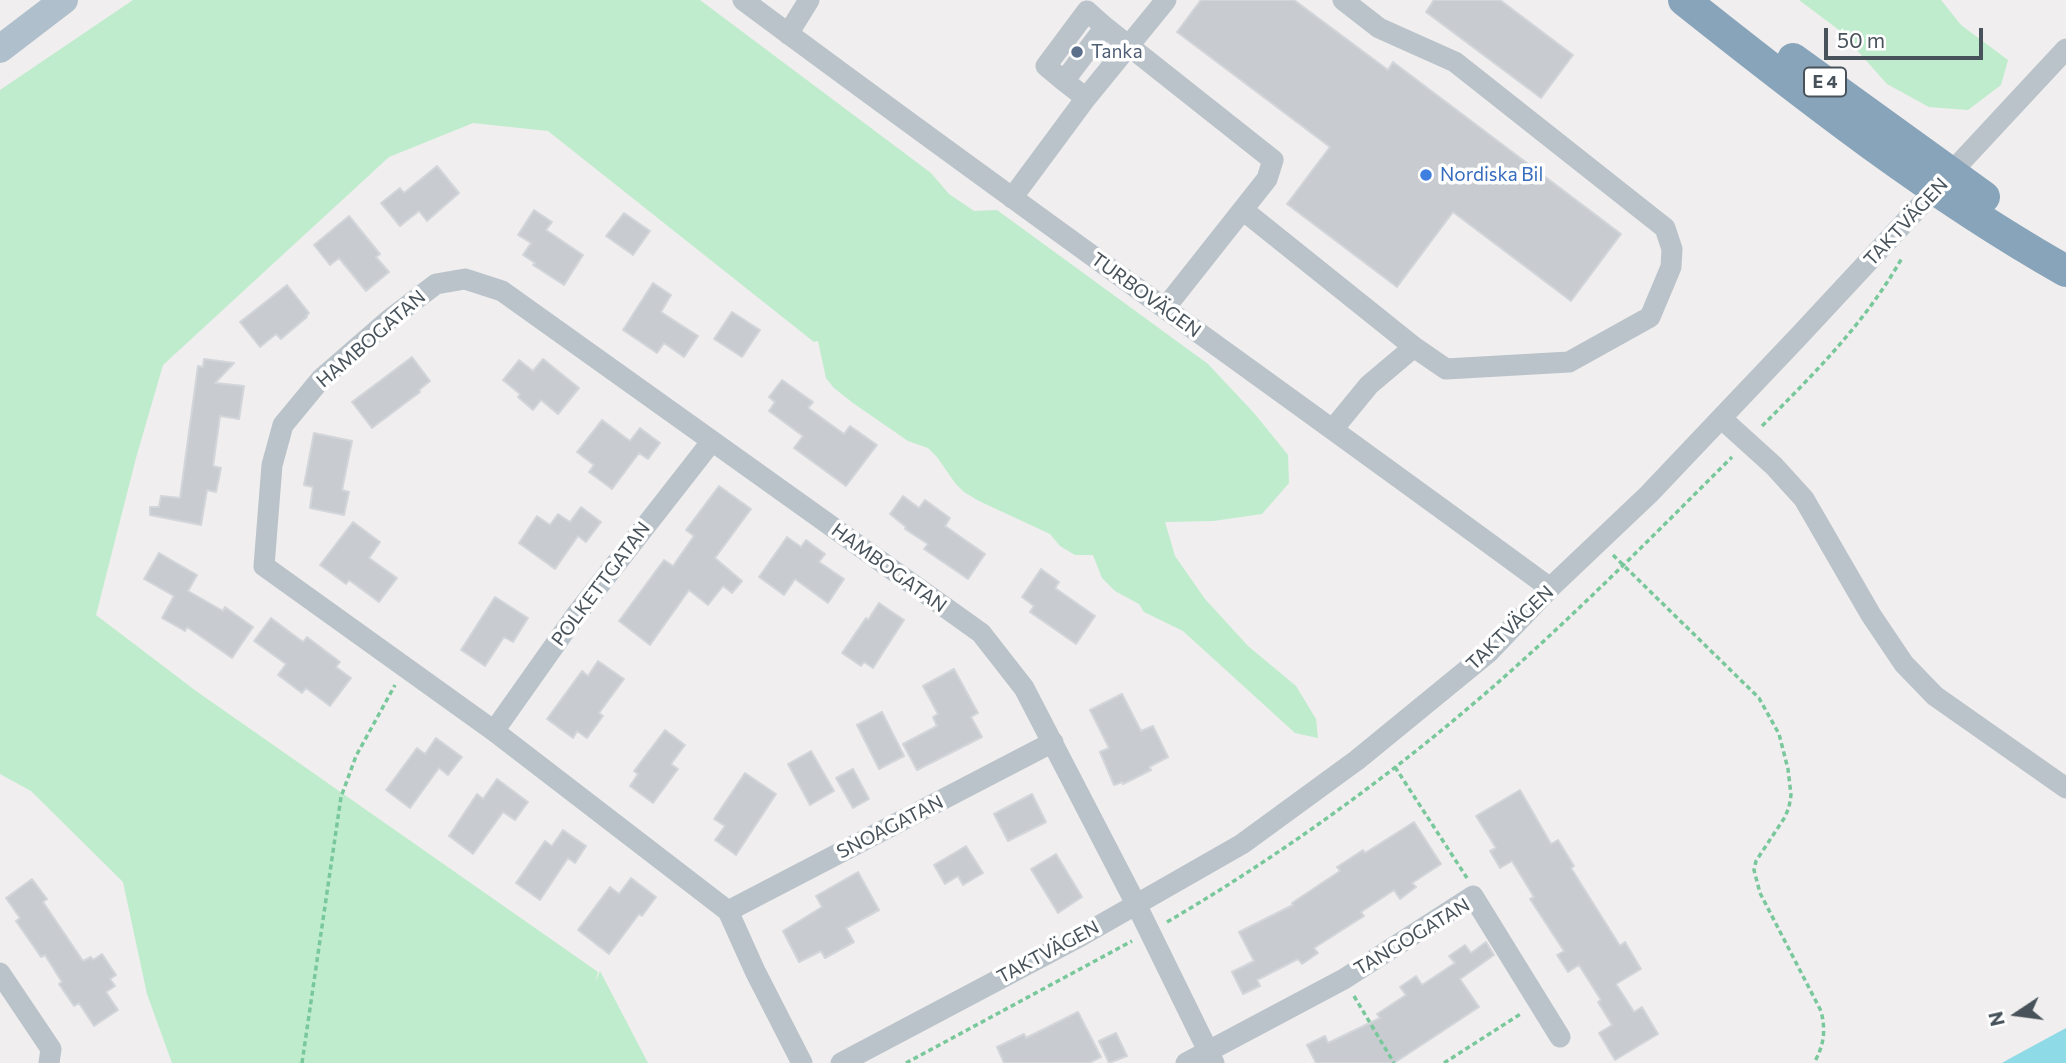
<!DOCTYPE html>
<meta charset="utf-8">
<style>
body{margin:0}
#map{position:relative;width:2066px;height:1063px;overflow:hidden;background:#f0eeee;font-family:Commissioner,sans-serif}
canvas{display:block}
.north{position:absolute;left:1982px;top:979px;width:70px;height:70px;-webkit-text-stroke:5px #fff;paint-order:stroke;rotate:257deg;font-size:19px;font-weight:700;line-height:28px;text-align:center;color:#47525a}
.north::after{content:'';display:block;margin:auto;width:24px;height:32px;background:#47525a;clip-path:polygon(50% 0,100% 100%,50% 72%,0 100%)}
.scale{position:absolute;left:1824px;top:28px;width:159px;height:32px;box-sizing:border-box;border:4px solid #47525a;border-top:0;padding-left:9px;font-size:21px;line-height:24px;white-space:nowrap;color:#47525a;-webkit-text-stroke:5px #fff;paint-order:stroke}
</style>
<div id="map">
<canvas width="2066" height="1063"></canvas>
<div class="north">N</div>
<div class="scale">50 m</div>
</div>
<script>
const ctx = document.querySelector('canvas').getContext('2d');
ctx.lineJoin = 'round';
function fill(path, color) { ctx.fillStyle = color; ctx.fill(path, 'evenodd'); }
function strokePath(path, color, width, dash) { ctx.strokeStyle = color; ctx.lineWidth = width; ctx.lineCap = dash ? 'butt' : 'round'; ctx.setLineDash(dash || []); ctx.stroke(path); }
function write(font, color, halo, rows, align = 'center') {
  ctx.font = font + ' Commissioner,sans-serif'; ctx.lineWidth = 7; ctx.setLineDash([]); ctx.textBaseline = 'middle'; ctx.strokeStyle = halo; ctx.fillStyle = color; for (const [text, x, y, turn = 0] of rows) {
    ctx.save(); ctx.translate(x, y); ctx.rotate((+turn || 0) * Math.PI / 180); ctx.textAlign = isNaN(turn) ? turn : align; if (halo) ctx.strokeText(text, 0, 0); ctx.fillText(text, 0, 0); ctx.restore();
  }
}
fill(new Path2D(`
 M 133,0 L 700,0 L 931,173 L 949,194 L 974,211 L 997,210 L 1208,364 L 1254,413 L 1288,455 L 1289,483 L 1262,514 L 1213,521 L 1165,522 L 1175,556 L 1205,599 L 1248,646 L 1296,686 L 1316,719 L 1318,738 L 1295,733 L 1183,631 L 1144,612 L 1139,604 L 1115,591 L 1102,578 L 1093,555 L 1075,555 L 1060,546 L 1050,534 L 979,501 L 964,492 L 955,483 L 937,457 L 928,448 L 908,441 L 853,403 L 834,388 L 826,378 L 818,341 L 814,342 L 548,131 L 473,123 L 389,157 L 163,365 L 136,458 L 96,615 L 196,691 L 598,972 L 595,983 L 600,971 L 648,1063 L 172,1063 L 147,994 L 123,882 L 31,791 L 0,774 L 0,90 Z
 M 1799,0 L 1941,0 L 1961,25 L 2008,60 L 2001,85 L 1968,110 L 1929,107 L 1887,84 L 1839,30 Z`), '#beeccd');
fill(new Path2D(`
 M 2066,1028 L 2066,1063 L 2002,1063 L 2009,1059 Z`), '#8edae7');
const building = new Path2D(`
 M 1201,0 L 1294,0 L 1388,70 L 1393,62 L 1621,234 L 1571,301 L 1453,212 L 1397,287 L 1287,204 L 1330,147 L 1177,32 Z
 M 1434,0 L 1500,0 L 1573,55 L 1541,98 L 1426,12 Z
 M 437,166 L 459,193 L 427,221 L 419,211 L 400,226 L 381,203 L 400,188 L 404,193 Z
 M 534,210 L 552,222 L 546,230 L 583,255 L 564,285 L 533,265 L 535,263 L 523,255 L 531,243 L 518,235 Z
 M 624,213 L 650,231 L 633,255 L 606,236 Z
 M 349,216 L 380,254 L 376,257 L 389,272 L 366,291 L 339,258 L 330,265 L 314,245 Z
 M 653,283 L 671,295 L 661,312 L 698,336 L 684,357 L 664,343 L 657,353 L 623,330 Z
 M 287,285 L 309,313 L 306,316 L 307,317 L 281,339 L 276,334 L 260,347 L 240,322 Z
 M 732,312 L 760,330 L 742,357 L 714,339 Z
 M 412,357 L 430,381 L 419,390 L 420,392 L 372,428 L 352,402 Z
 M 204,359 L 234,363 L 215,383 L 244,386 L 239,419 L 220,416 L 213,466 L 221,468 L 216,492 L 207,490 L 201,525 L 150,515 L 150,507 L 159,507 L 161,496 L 180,498 L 198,366 L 203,367 Z
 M 543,359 L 579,388 L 558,414 L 541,400 L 533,410 L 518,397 L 520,394 L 503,380 L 519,360 L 533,371 Z
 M 782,380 L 813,402 L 808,408 L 844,434 L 850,426 L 877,445 L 846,486 L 794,448 L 803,436 L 769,411 L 775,402 L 769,397 Z
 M 602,420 L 630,441 L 640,428 L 660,443 L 648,459 L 639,453 L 612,489 L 589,472 L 594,465 L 577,452 Z
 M 314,433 L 352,441 L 342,490 L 349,492 L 344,515 L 310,508 L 313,487 L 304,485 Z
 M 719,486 L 751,509 L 715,558 L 742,581 L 732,593 L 723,586 L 708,605 L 689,590 L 650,645 L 619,621 L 664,560 L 673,566 L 694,536 L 686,530 Z
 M 903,496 L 919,508 L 925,500 L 950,518 L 945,526 L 985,554 L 968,579 L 924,549 L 928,544 L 905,529 L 906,527 L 890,514 Z
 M 581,507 L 601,522 L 586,542 L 578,536 L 555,569 L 519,543 L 537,516 L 550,525 L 558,514 L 570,522 Z
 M 353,522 L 380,542 L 369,558 L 397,578 L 379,602 L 349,580 L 346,584 L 320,565 Z
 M 787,537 L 801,547 L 806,540 L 825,554 L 819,562 L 844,579 L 828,603 L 795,579 L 784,595 L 759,577 Z
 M 159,553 L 197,575 L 188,591 L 223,611 L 225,607 L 253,627 L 232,658 L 187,627 L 185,631 L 162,618 L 174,596 L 144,579 Z
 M 1041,569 L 1059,582 L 1055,588 L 1095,616 L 1076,644 L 1030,612 L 1034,606 L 1022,597 Z
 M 495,597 L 528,618 L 513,642 L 504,637 L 485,666 L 461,650 Z
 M 879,603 L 904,620 L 873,668 L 864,662 L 861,666 L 842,653 L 866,618 L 868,620 Z
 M 271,618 L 303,642 L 307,637 L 340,662 L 336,667 L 351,678 L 330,706 L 306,688 L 302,693 L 278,675 L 286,664 L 254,641 Z
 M 598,661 L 624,679 L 599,713 L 603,716 L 587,738 L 577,731 L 573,738 L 547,719 L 582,671 L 588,676 Z
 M 954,669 L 978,713 L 971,717 L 982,737 L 917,770 L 903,744 L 937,726 L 933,717 L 938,714 L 923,686 Z
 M 1122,694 L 1141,731 L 1153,726 L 1168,757 L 1149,767 L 1151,770 L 1123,784 L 1122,782 L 1114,785 L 1100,752 L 1109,748 L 1090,710 Z
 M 882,712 L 904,756 L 879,769 L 857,725 Z
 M 665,730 L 685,745 L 671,764 L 678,769 L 653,803 L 630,786 L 638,774 L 634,771 Z
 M 436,738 L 462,757 L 448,775 L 439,768 L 410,808 L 386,790 L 417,748 L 425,754 Z
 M 811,751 L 834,791 L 810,805 L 788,764 Z
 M 853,769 L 869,799 L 853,808 L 836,778 Z
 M 745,773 L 776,794 L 736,855 L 715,840 L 725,826 L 714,819 Z
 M 497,779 L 528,802 L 515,820 L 503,812 L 473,854 L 449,836 L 477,794 L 483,799 Z
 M 1520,790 L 1551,844 L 1558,840 L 1574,866 L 1571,868 L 1620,946 L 1625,942 L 1641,969 L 1616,984 L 1634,1012 L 1642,1007 L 1658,1034 L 1615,1060 L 1599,1033 L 1612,1025 L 1598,1002 L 1601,1000 L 1579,965 L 1568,972 L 1557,955 L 1564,951 L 1530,899 L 1534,897 L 1512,861 L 1500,868 L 1490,851 L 1496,848 L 1476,816 Z
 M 1032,794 L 1046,822 L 1008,841 L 994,814 Z
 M 1414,822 L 1441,864 L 1412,883 L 1416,887 L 1400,899 L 1394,890 L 1361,912 L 1364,916 L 1314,948 L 1318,953 L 1302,964 L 1298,959 L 1257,980 L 1260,986 L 1243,994 L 1232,972 L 1254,961 L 1239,932 L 1293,905 L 1292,903 L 1340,871 L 1337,867 L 1363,850 L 1365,853 Z
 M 563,830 L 586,846 L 575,863 L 568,858 L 540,900 L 516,883 L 545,841 L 552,846 Z
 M 966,846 L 983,873 L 963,885 L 958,876 L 945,884 L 934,865 Z
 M 1056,854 L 1082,897 L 1058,913 L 1031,869 Z
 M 858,872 L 879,910 L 846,928 L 854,942 L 825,958 L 821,951 L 799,962 L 783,931 L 822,907 L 816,896 Z
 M 631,878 L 656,897 L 642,916 L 639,914 L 609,954 L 578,930 L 610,887 L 619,894 Z
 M 32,879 L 47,899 L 43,902 L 83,961 L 91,957 L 93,960 L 102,954 L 116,975 L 110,979 L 115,986 L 106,992 L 118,1010 L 94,1026 L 79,1003 L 74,1006 L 59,984 L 62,982 L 45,955 L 41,957 L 16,921 L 20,918 L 6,898 Z
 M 1486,942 L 1494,955 L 1460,979 L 1479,1007 L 1394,1063 L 1316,1063 L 1307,1045 L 1325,1036 L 1328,1043 L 1380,1018 L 1377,1014 L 1406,995 L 1400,987 L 1416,976 L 1422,985 L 1455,963 L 1449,956 L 1465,945 L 1471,953 Z
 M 1078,1012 L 1101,1057 L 1089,1063 L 1004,1063 L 997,1047 L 1024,1034 L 1026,1038 Z
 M 1116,1033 L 1127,1056 L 1109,1063 L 1099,1041 Z`);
fill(building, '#c8cbd0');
strokePath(building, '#d2d5d9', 2);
strokePath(new Path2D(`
 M 1762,426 C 1814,374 1865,323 1902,258
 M 1613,555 L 1759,698 L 1779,734 L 1788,769 L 1791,795 L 1789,807 L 1785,817 L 1756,861 L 1754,870 L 1760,893 L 1821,1011 C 1826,1031 1824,1045 1814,1063
 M 1395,767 L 1467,878
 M 1167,922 C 1283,854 1393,774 1494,686 C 1577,613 1654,535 1732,457
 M 1354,996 L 1394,1063
 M 302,1063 L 341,797 L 356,756 L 395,685
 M 906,1063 L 1132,941
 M 1444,1063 L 1522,1013`), '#78c89b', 3.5, [5, 3.5]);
strokePath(new Path2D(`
 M 743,0 C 1010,199 1282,391 1550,588
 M 788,34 L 809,0
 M 1064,81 L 1046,66 L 1087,11 L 1105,27
 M 1086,98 L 1064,81 L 1105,27 L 1273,160 L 1267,179 L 1165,308
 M 1012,198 L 1086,98 L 1166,0
 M 1243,210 L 1414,347
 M 1721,418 L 1774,466 L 1804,499 L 1871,615 L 1904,664 L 1935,696 L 2066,788
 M 1333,429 L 1369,385 L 1414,347 L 1446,369 L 1569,362 L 1650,317 L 1671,267 L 1672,249 L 1665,228 L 1455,62 L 1379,28 L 1343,0
 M 494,731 L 576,615 L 712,441
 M 728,911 L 1053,742
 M 0,973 L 51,1049 L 49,1063
 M 802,1063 L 755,971 L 728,911 L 494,731 L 264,566 L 272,465 L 283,425 L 321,379 L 390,319 L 436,284 L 465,279 L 502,291 L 981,633 L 1024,688 L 1136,904 L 1214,1063
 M 841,1063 L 1081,936 L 1242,844 L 1357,760 L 1489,652 L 1550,588 L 1649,494 L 1799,336 L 2066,49
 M 1186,1063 L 1344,979 L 1473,896 L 1560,1037`), '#bac3ca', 21);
strokePath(new Path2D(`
 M 0,49 L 64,0`), '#afbfcb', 28);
strokePath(new Path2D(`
 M 1684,0 C 1806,97 1930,194 2066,271
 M 1793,59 L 1984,197`), '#88a4ba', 32);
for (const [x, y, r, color] of [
 [1077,52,7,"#5c6f8a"],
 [1426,175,7,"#3f7fe0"]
]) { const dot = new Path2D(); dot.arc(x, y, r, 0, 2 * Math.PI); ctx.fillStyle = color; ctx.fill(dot); strokePath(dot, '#fff', 2.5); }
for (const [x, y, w] of [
 [1825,82,42]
]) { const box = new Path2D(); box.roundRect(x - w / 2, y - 14.5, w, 29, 5); ctx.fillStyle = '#fff'; ctx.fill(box); strokePath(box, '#47525a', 2); }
write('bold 18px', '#47525a', null, [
 ["E 4",1825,82]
]);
write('19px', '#4e5e75', '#fff', [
 ["Tanka",1091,52]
], 'left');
write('19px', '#366cbe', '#fff', [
 ["Nordiska Bil",1440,175]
], 'left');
write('19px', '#47525a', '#fff', [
 ["TAKTVÄGEN",1906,222,-47],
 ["TURBOVÄGEN",1146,295,36],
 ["HAMBOGATAN",371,339,-41],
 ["HAMBOGATAN",889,568,36],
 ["POLKETTGATAN",601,584,-53],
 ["TAKTVÄGEN",1510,628,-44],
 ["SNOAGATAN",890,827,-27],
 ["TANGOGATAN",1412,937,-31],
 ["TAKTVÄGEN",1048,952,-28]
]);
</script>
